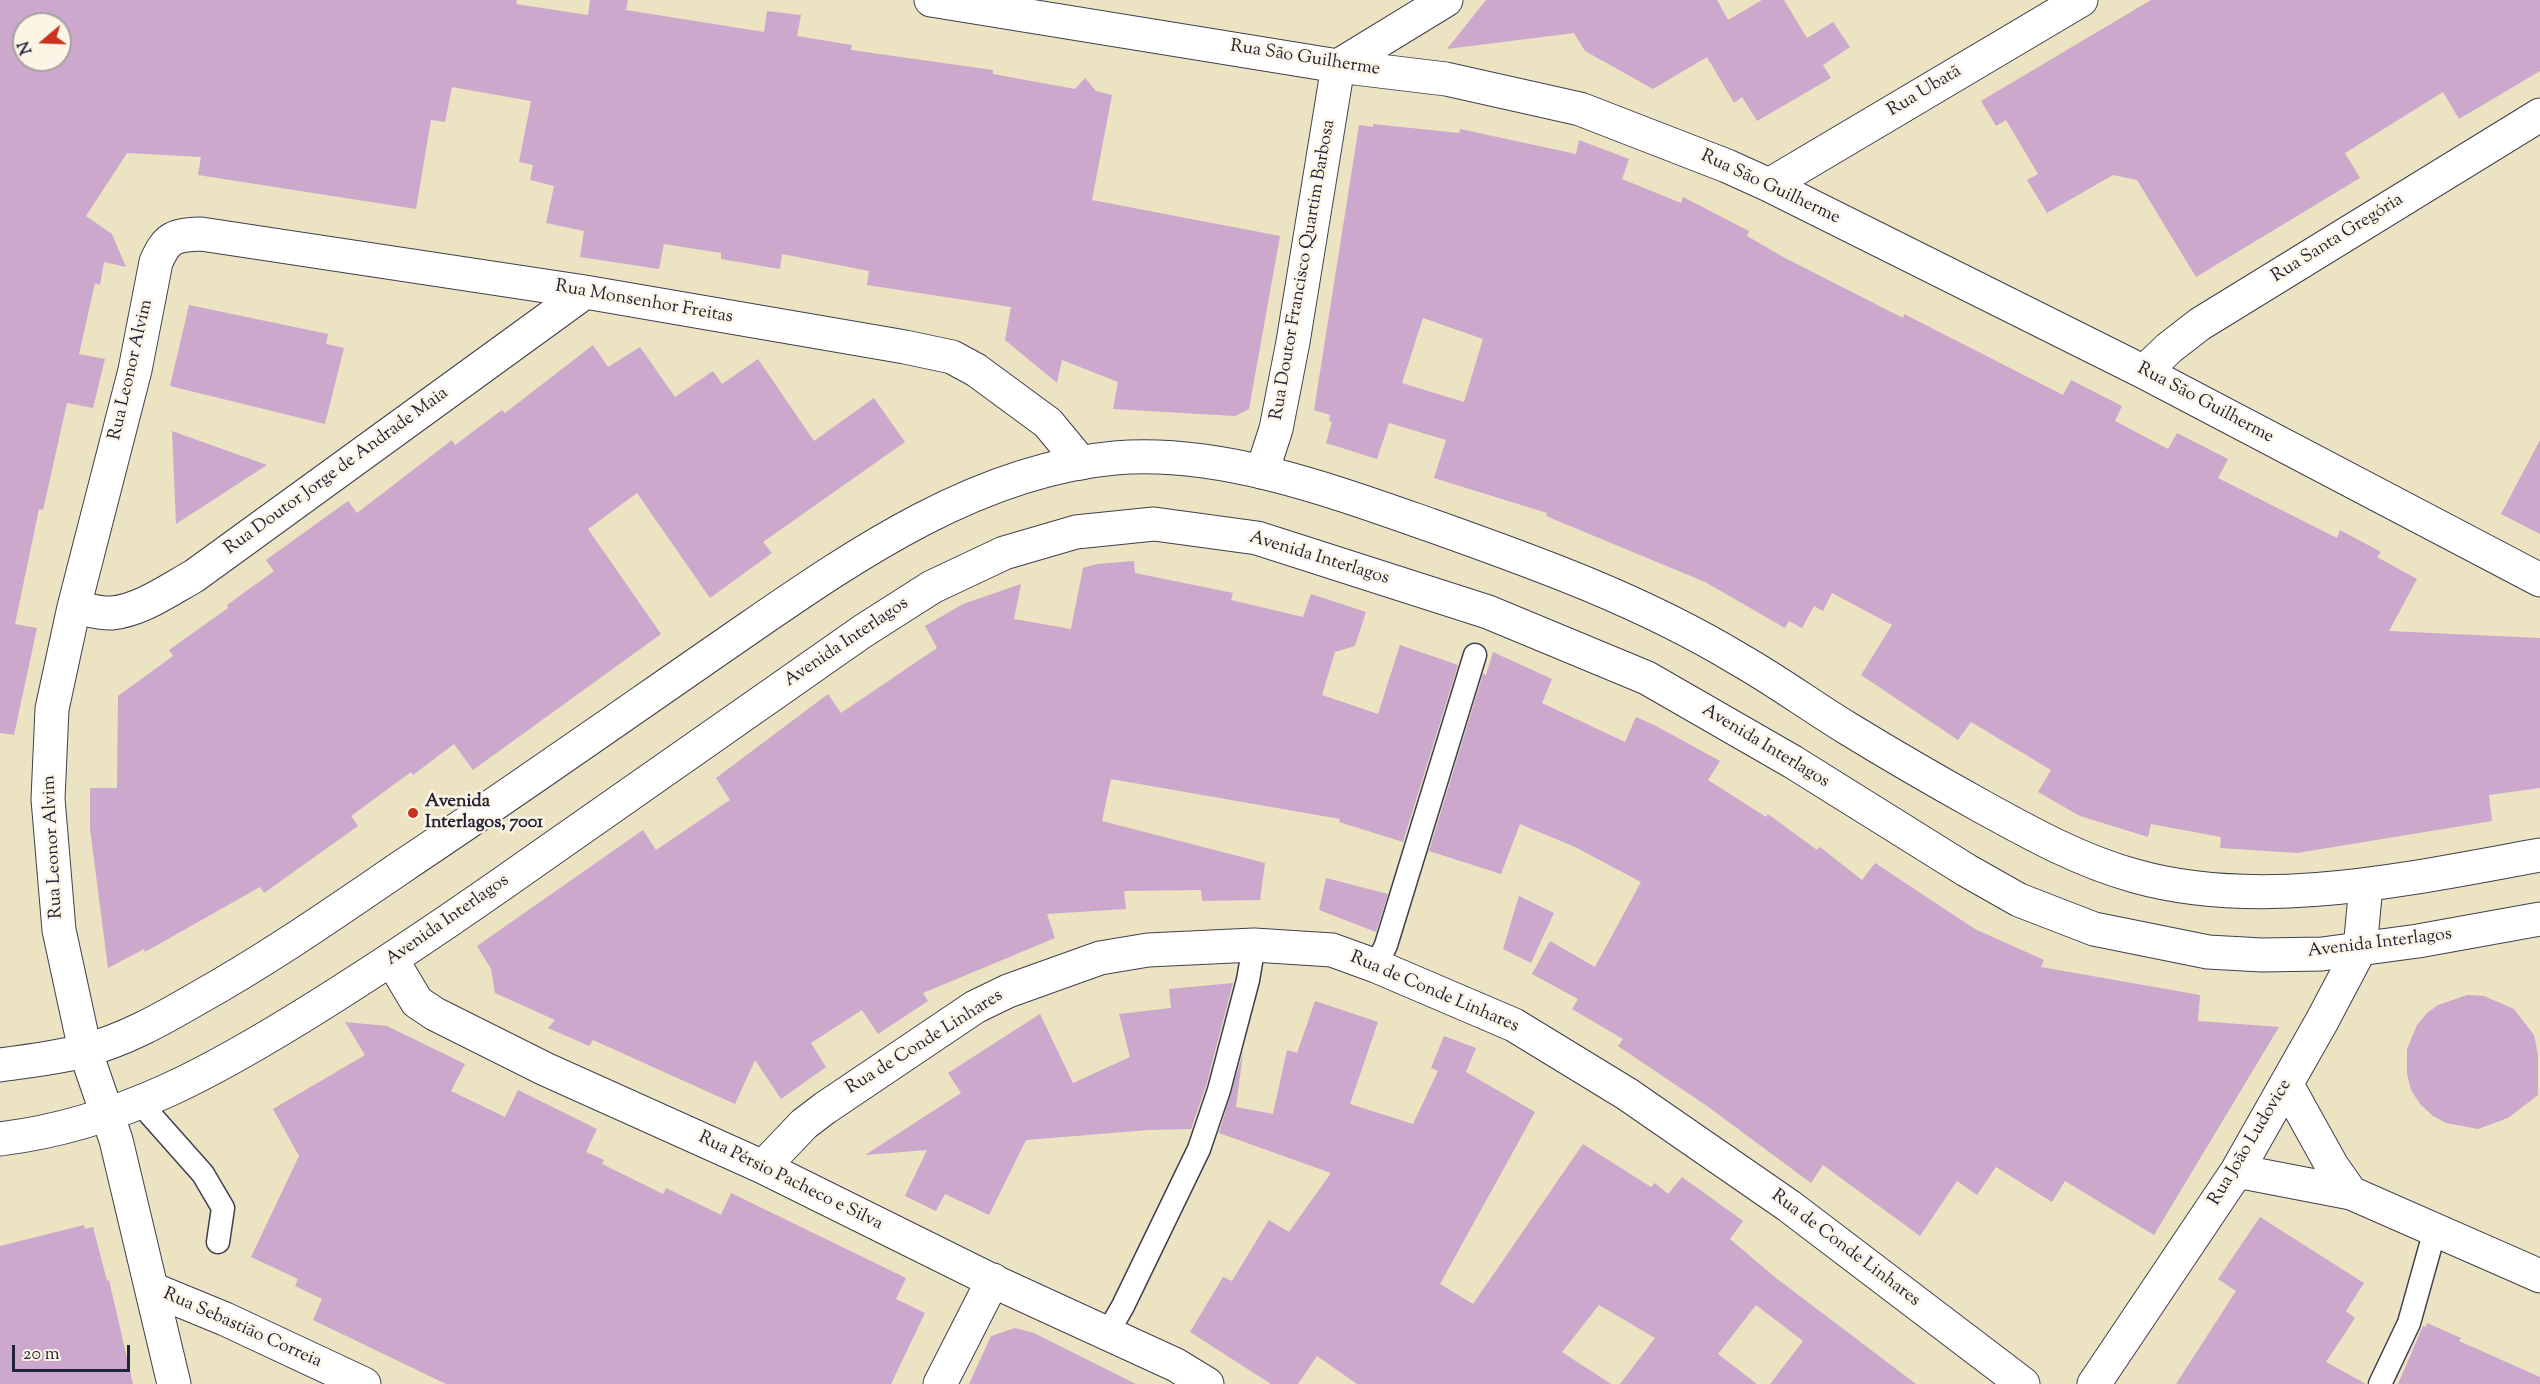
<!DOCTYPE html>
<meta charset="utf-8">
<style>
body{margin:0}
#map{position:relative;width:2540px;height:1384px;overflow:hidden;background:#ebe3c2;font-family:"Sorts Mill Goudy",serif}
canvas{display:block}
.north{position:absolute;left:12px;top:12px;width:60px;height:60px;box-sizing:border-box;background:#fcf5e5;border:2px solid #a5a1a1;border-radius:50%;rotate:251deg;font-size:16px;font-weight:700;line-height:24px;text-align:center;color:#22223b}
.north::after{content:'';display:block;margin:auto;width:21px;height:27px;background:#c8321e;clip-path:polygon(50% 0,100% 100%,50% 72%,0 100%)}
.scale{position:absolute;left:12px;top:1345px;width:118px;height:27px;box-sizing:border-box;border:3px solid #22223b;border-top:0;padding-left:8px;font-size:18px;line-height:21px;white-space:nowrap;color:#22223b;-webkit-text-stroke:4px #fcf5e5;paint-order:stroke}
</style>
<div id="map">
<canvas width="2540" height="1384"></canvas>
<div class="north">N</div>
<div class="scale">20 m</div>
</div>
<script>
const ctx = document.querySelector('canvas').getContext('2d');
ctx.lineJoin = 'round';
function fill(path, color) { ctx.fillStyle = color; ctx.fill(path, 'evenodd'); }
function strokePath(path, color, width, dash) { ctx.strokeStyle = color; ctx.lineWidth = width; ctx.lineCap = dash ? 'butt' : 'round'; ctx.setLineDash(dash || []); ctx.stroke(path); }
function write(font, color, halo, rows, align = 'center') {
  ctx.font = font + ' "Sorts Mill Goudy",serif'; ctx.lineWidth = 5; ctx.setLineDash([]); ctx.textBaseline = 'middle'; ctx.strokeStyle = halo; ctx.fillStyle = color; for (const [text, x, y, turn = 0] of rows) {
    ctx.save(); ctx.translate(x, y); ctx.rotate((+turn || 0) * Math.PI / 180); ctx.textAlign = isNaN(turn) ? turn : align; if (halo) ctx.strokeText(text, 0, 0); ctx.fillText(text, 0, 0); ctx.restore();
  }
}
fill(new Path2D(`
 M 0,0 L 517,0 L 516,4 L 588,15 L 590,0 L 628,0 L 626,10 L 764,32 L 767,11 L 801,15 L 797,36 L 852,45 L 851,50 L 993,70 L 993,74 L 1075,89 L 1085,78 L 1096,91 L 1112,95 L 1092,200 L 1280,236 L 1249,409 L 1235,416 L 1113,409 L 1118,382 L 1062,360 L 1057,383 L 1005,340 L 1011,307 L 867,285 L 869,271 L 782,254 L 780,269 L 721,259 L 721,253 L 664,244 L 659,269 L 580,257 L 584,231 L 546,223 L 554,186 L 530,180 L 533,165 L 519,162 L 531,101 L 452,87 L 445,122 L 431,120 L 416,209 L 198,175 L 201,157 L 127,153 L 86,216 L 112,234 L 126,267 L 104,262 L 100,285 L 95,283 L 79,354 L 105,359 L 93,408 L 67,403 L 43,510 L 39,509 L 15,624 L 37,628 L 14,735 L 0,733 ZM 24,24 L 60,24 L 60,60 L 24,60 Z
 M 1486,0 L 1717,0 L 1728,20 L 1762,0 L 1784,0 L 1807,38 L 1833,22 L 1850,47 L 1823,65 L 1831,78 L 1757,121 L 1742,97 L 1734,103 L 1707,57 L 1653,89 L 1585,51 L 1574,33 L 1447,49 Z
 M 2151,0 L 2540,0 L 2540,71 L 2459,119 L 2443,92 L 2345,153 L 2360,178 L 2196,277 L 2137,180 L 2113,175 L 2047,213 L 2027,180 L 2038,174 L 2006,120 L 1996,126 L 1981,101 Z
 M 1373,124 L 1459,133 L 1460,129 L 1576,154 L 1579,140 L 1629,159 L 1622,179 L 1681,203 L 1683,197 L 1749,231 L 1747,236 L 1785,258 L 1903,318 L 1904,314 L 2063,395 L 2071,380 L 2122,406 L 2115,421 L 2168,449 L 2177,433 L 2228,459 L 2218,478 L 2337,538 L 2340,530 L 2381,552 L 2377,557 L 2417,579 L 2389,631 L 2540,638 L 2540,788 L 2489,795 L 2492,821 L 2297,853 L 2220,848 L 2221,837 L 2151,824 L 2148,837 L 2080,816 L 2038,792 L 2051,770 L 1971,722 L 1958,740 L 1861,675 L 1892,625 L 1832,593 L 1823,611 L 1814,606 L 1802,628 L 1789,621 L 1785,628 L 1705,582 L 1546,516 L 1547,513 L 1434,478 L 1446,440 L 1389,423 L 1377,459 L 1326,443 L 1332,422 L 1329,421 L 1330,415 L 1314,410 L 1359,125 L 1373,127 ZM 1423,318 L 1483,339 L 1464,402 L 1402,383 Z
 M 189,305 L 328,334 L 326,344 L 344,348 L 325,424 L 170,386 Z
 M 593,345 L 608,367 L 640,347 L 675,397 L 713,371 L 722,384 L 758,359 L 814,441 L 874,398 L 905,442 L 763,542 L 772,553 L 710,598 L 637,493 L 588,529 L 661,634 L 473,770 L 454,744 L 413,775 L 411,772 L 351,816 L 358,826 L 264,893 L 260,887 L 145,952 L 144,949 L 108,968 L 90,829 L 90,788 L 117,788 L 118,696 L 173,656 L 169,650 L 228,608 L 227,605 L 274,571 L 266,560 L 348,501 L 357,513 L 452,440 L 455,445 L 502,410 L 505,413 Z
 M 172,431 L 267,465 L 176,524 Z
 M 2540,440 L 2540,534 L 2501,514 Z
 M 1134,561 L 1135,573 L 1233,593 L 1231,600 L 1303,617 L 1311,594 L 1366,612 L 1355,646 L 1335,652 L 1322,695 L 1378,714 L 1400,645 L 1458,665 L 1403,842 L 1339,822 L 1340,819 L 1111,779 L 1102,821 L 1265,863 L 1260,900 L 1202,901 L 1201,890 L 1124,891 L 1126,909 L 1047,914 L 1055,938 L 923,993 L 928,1001 L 878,1034 L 862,1010 L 811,1043 L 826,1067 L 781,1099 L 755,1060 L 735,1104 L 593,1040 L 589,1046 L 548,1028 L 555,1020 L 495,993 L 491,969 L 477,946 L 643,830 L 656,850 L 730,800 L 716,778 L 828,694 L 841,713 L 937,648 L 925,626 L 963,604 L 1021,584 L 1014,619 L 1071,629 L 1083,568 L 1097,564 Z
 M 1493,652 L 1552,679 L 1542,703 L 1625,742 L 1636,717 L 1656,726 L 1720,761 L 1708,780 L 1766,817 L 1768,814 L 1817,850 L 1820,847 L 1862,880 L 1875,863 L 1975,929 L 2044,960 L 2041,967 L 2200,995 L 2198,1021 L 2279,1027 L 2154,1235 L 2065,1181 L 2052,1202 L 1996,1167 L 1977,1195 L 1957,1181 L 1920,1236 L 1823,1165 L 1811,1183 L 1707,1106 L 1618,1046 L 1623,1039 L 1572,1009 L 1578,999 L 1532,974 L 1550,941 L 1595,967 L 1641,882 L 1575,847 L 1520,824 L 1501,874 L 1429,851 L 1483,674 L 1486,675 Z
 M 1326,878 L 1388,894 L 1376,932 L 1319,910 Z
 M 1519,896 L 1554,913 L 1531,963 L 1503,949 Z
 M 1233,983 L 1206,1086 L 1191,1129 L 1149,1130 L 1026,1140 L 989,1215 L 945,1194 L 936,1211 L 905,1196 L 927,1150 L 865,1155 L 961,1093 L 948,1073 L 1040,1014 L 1073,1083 L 1130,1057 L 1119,1014 L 1171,1008 L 1169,989 Z
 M 2467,995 L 2484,996 L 2514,1009 L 2534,1035 L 2538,1055 L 2538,1095 L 2508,1118 L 2478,1129 L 2446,1123 L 2433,1116 L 2420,1104 L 2411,1090 L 2407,1074 L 2407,1049 L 2417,1025 L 2427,1013 L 2438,1005 Z
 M 1315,1001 L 1378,1022 L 1350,1104 L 1413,1124 L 1438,1071 L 1431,1068 L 1444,1036 L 1476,1048 L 1466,1072 L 1535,1112 L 1440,1284 L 1473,1304 L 1583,1144 L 1651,1187 L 1655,1183 L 1668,1194 L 1682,1177 L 1721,1205 L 1743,1221 L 1730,1239 L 1776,1278 L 1916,1384 L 1770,1384 L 1803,1341 L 1756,1305 L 1718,1354 L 1757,1384 L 1620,1384 L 1655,1338 L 1599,1305 L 1562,1352 L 1611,1384 L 1357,1384 L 1317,1356 L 1298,1384 L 1271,1384 L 1190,1332 L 1223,1277 L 1232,1281 L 1269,1220 L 1289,1232 L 1331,1173 L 1219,1133 L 1243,1053 L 1236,1107 L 1273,1114 L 1287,1050 L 1297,1053 Z
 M 345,1022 L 387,1026 L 465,1064 L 451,1091 L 505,1117 L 518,1090 L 597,1129 L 586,1152 L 604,1160 L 602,1164 L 663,1194 L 666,1188 L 721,1215 L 731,1193 L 906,1278 L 896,1299 L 925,1313 L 891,1384 L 446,1384 L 313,1320 L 322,1299 L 295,1286 L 298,1279 L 251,1257 L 299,1156 L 273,1109 L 365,1055 Z
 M 2260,1217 L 2364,1283 L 2346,1311 L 2355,1318 L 2326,1362 L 2366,1384 L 2176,1384 L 2236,1291 L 2218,1279 Z
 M 84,1225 L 85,1229 L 93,1227 L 107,1281 L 109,1280 L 133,1384 L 0,1384 L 0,1246 Z
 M 2427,1323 L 2461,1338 L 2459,1341 L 2540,1377 L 2540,1384 L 2398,1384 L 2423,1326 L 2426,1327 Z
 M 1015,1328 L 1034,1333 L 1136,1384 L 969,1384 L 991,1336 Z`), '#cba8cc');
const service = new Path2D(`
 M 1376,966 L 1386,945 L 1475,655
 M 140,1103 L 203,1174 L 223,1208 L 218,1242
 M 1108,1332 L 1123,1306 L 1199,1149 L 1219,1090 L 1248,980 L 1254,945
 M 2380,1384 L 2409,1323 L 2435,1230`);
const minor = new Path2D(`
 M 931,0 L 1338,66 L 1446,79 L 1580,109 L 1727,166 L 1769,185 L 2144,372 L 2540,580
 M 1769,185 L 2081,0
 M 2144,372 L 2169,348 L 2200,324 L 2540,115
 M 1262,472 L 1276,429 L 1293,342 L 1338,66 L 1446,0
 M 74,607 C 86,609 100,614 112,613 C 141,610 169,590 194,576 L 585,292
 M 392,960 L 417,1002 L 435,1014 L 545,1069 L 763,1167 L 995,1282 L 1176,1365 L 1207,1384
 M 85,1050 L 59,930 L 48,799 L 52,709 L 74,607 L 135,370 L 156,262 C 167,237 174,235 201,234 L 585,292 L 905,347 L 952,357 L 976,370 L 1048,423 L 1081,463
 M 2287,1085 L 2332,1166 L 2351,1193
 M 763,1167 L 804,1124 L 825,1108 L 975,1007 L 1008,991 L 1100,958 L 1148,950 L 1254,945 L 1332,950 L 1376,966 L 1514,1025 L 1627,1094 L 1789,1206 L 2023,1384
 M 2237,1171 L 2351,1193 L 2540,1276
 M 152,1289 L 225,1319 L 364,1384
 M 940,1384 L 993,1280
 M 2094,1384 L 2237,1171 L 2322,1021 L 2360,949 L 2366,885`);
const tertiary = new Path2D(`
 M 85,1050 L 116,1140 L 174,1384`);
const primary = new Path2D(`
 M 0,1065 C 28,1061 56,1058 83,1051 C 125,1040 162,1019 198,998 C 268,959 334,913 400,868 C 517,790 633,708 749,628 C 858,553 979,470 1115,458 C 1220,449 1333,491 1430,525 C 1537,563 1643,601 1740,660 C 1777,681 1811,706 1847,728 C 1891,755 1936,781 1981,806 C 2030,833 2080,861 2135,876 C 2263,912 2412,878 2540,855
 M 0,1139 C 122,1124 218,1069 320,1005 C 390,961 458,915 526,867 C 638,788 750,709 863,631 L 932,587 L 1004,553 L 1076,532 L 1154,524 L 1257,538 L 1488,612 L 1647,678 L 1793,762 L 1966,870 L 2019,900 L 2094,929 L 2208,952 L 2262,955 L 2322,954 L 2418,941 L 2540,919`);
strokePath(service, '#403f4f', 25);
strokePath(minor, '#403f4f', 35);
strokePath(tertiary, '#403f4f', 35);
strokePath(primary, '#403f4f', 35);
strokePath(service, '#fff', 22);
strokePath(minor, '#fff', 33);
strokePath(tertiary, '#fff', 33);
strokePath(primary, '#fff', 33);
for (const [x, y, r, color] of [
 [413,813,6,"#c8321e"]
]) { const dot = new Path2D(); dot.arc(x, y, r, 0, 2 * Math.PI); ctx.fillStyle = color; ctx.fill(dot); strokePath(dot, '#fcf5e5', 2); }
write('18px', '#22223b', '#fcf5e5', [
 ["Rua São Guilherme",1305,59,9],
 ["Rua Ubatã",1925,92,-31],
 ["Rua São Guilherme",1770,188,25],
 ["Rua Santa Gregória",2338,239,-32],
 ["Rua Doutor Francisco Quartim Barbosa",1304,270,-80],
 ["Rua Monsenhor Freitas",644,303,10],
 ["Rua Leonor Alvim",132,370,-77],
 ["Rua São Guilherme",2205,404,28],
 ["Rua Doutor Jorge de Andrade Maia",337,472,-36],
 ["Avenida Interlagos",1319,559,17],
 ["Avenida Interlagos",847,643,-34],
 ["Avenida Interlagos",1765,747,31],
 ["Rua Leonor Alvim",54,847,-93],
 ["Avenida Interlagos",448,921,-35],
 ["Avenida Interlagos",2380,944,-7],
 ["Rua de Conde Linhares",1434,993,23],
 ["Rua de Conde Linhares",925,1043,-32],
 ["Rua João Ludovice",2251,1143,-59],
 ["Rua Pérsio Pacheco e Silva",790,1182,26],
 ["Rua de Conde Linhares",1845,1249,37],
 ["Rua Sebastião Correia",242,1329,24]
]);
write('bold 18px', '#22223b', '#fcf5e5', [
 ["Avenida",425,803],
 ["Interlagos, 7001",425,824]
], 'left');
</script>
